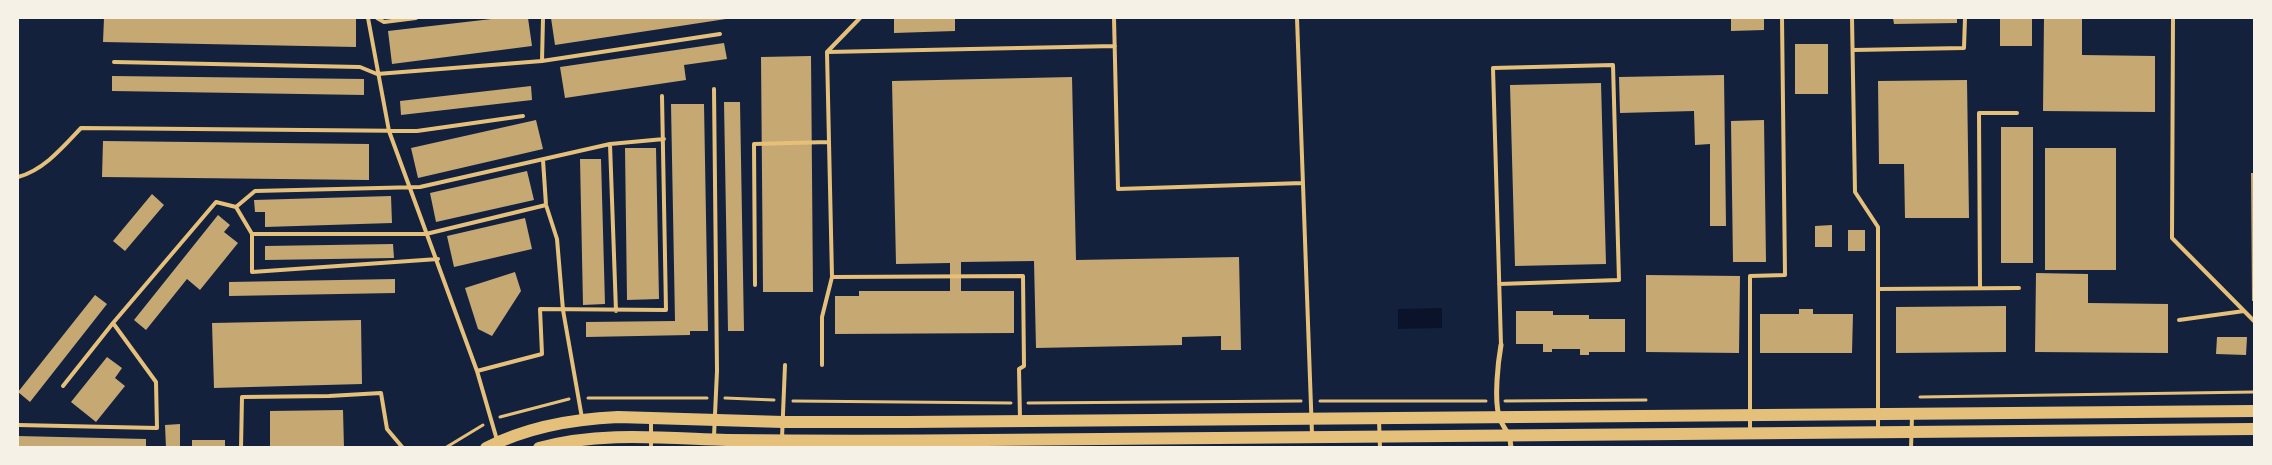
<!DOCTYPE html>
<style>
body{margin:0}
#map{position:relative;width:2272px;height:465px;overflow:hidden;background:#14213d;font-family:"Roboto Condensed",sans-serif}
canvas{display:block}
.frame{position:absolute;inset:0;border:19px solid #f6f1e7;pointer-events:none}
</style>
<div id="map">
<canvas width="2272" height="465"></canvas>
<div class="frame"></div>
</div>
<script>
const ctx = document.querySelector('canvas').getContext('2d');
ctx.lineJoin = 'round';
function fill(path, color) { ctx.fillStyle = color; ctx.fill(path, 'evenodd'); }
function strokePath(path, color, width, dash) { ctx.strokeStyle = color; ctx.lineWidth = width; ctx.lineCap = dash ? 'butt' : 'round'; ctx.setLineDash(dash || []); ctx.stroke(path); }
fill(new Path2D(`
 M 1442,308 L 1442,328 L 1398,329 L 1398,309 Z`), '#0b132b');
fill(new Path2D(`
 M 104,18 L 356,19 L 356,47 L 103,42 Z
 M 500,18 L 528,18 L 532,46 L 392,64 L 388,31 Z
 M 551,18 L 726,18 L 726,19 L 555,45 Z
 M 894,18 L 955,18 L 955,31 L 894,33 Z
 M 1731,18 L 1764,18 L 1764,30 L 1731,31 Z
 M 1893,18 L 1957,18 L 1957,23 L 1894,24 Z
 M 2000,18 L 2032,18 L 2032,46 L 2000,46 Z
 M 2044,18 L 2082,18 L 2082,55 L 2155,56 L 2155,112 L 2043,111 Z
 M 724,43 L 727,59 L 684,65 L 686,80 L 565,98 L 560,67 Z
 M 1795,44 L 1828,44 L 1828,94 L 1795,94 Z
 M 811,56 L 813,292 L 763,292 L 761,57 Z
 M 1724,75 L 1726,226 L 1710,226 L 1710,144 L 1695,145 L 1694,111 L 1620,113 L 1619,77 Z
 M 112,76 L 364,79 L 364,95 L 112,91 Z
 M 1072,77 L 1076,260 L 1239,257 L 1241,350 L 1221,350 L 1221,336 L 1182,337 L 1182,345 L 1036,348 L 1034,261 L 961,262 L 961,291 L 1014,291 L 1014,333 L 835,334 L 835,296 L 859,296 L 859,291 L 950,291 L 950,263 L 896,264 L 892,81 Z
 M 1967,80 L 1969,218 L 1905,218 L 1904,164 L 1879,164 L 1878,81 Z
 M 1601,83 L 1606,264 L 1515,266 L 1510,85 Z
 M 531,86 L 532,100 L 401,115 L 400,101 Z
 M 724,102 L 740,102 L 744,331 L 728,331 Z
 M 671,104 L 704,104 L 708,331 L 690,331 L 690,335 L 586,337 L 586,322 L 675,321 Z
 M 536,120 L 543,149 L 418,178 L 411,148 Z
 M 1764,120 L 1766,262 L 1733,262 L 1731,121 Z
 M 2001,127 L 2033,127 L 2033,263 L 2001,263 Z
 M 103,141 L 369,144 L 369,180 L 102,177 Z
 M 625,148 L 656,148 L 659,299 L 627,300 Z
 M 2045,148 L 2116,148 L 2116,270 L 2045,270 Z
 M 580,159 L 601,159 L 605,304 L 583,305 Z
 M 527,171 L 534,200 L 436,222 L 430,193 Z
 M 2251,173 L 2254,173 L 2254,301 L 2252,301 Z
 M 152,194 L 164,205 L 125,251 L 113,241 Z
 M 391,196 L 392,223 L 265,227 L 265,212 L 255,212 L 254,200 Z
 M 218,215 L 230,225 L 224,232 L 238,243 L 200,290 L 187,279 L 146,330 L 134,320 Z
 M 525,218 L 532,249 L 454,267 L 447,236 Z
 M 1832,225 L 1832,247 L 1815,247 L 1815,226 Z
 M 1848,230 L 1865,230 L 1865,251 L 1848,251 Z
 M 393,244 L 394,258 L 265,260 L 265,246 Z
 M 515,272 L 521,291 L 492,336 L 478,329 L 465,288 Z
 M 2036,273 L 2088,274 L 2088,303 L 2168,304 L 2168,353 L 2035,352 Z
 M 1646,275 L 1740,276 L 1739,353 L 1646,352 Z
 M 395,279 L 395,293 L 229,296 L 229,282 Z
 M 95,295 L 107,304 L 30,402 L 18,392 Z
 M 2006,306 L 2006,352 L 1896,353 L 1896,307 Z
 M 1799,309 L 1813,309 L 1813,314 L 1853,314 L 1852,353 L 1760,353 L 1760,314 L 1799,314 Z
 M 1516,311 L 1553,311 L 1553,315 L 1589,315 L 1589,319 L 1625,319 L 1625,352 L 1589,352 L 1589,355 L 1580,355 L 1580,349 L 1552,349 L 1552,352 L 1543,352 L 1543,344 L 1516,344 Z
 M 361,320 L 362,384 L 214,388 L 212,323 Z
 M 2217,337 L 2247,337 L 2246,355 L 2216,354 Z
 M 107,357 L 122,368 L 115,378 L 125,386 L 96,422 L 71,402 Z
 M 343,410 L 344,448 L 270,448 L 270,411 Z
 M 180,424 L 180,448 L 166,448 L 165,425 Z
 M 18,436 L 146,439 L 146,448 L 18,448 Z
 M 192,440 L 225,440 L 225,448 L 192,448 Z`), '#c6a872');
strokePath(new Path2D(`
 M 1920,397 L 2254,392
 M 588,398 L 707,398
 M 725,398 L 774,400
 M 793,401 L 1011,403
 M 1320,401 L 1486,401
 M 1505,401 L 1646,400
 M 1028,403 L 1301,401
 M 500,417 L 569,399
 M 445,448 L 483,425`), '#e5c07b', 3);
strokePath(new Path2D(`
 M 368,18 L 389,131 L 477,371 L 497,440
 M 377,18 L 384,22 L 416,18
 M 1114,18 L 1118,189 L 1303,183
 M 1297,18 L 1312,434
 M 1852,18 L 1855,192 L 1878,227 L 1878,430
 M 2173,18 L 2172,238 L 2254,321
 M 1853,50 L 1964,48 L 1965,18
 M 827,52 L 1115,46
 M 542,61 L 543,18
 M 114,62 L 360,67 L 377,74 L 542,61 L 720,34
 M 610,144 L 616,311
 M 543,160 L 546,205 L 557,239 L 563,310 L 582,418
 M 18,177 C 44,170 63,147 81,128 L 417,131 L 523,116
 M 236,207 L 255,191 L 420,187 L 610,144 L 664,139
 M 252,234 L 426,234 L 546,205
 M 832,277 L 1023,276 L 1024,366 L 1019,369 L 1020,419
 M 1499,284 L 1619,280 L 1613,65 L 1493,68 L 1501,345
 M 755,285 L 754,144 L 828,142
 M 1980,288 L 1979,113 L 2017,113
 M 1878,289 L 2019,288
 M 2179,320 L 2244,311
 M 822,365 L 822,317 L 832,277 L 827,52 L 860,18
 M 477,371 L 542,354 L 540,309 L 666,310 L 662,96
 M 63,386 L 113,323 L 216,202 L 236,207 L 252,234 L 252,272 L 438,259
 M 1379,420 L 1380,448
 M 18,425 L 157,428 L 156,382 L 113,323
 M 1750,431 L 1750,276 L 1785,275 L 1782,18
 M 714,436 L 717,371 L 714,89
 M 782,438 L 785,365
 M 241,448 L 242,397 L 329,396 L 381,393 L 387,429 L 403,448
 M 651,448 L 651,421
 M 1911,448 L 1912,417`), '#e5c07b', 4);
strokePath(new Path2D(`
 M 1501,345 C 1498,362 1494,399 1499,416 C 1502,429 1510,429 1511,448`), '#e5c07b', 5);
strokePath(new Path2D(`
 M 486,448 C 527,427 572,419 618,417 L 783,422 L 907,422 L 2254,411
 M 539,448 C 600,431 664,438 727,440 C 813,441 900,441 986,440 C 1409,434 1832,433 2254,429`), '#e5c07b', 12);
</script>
